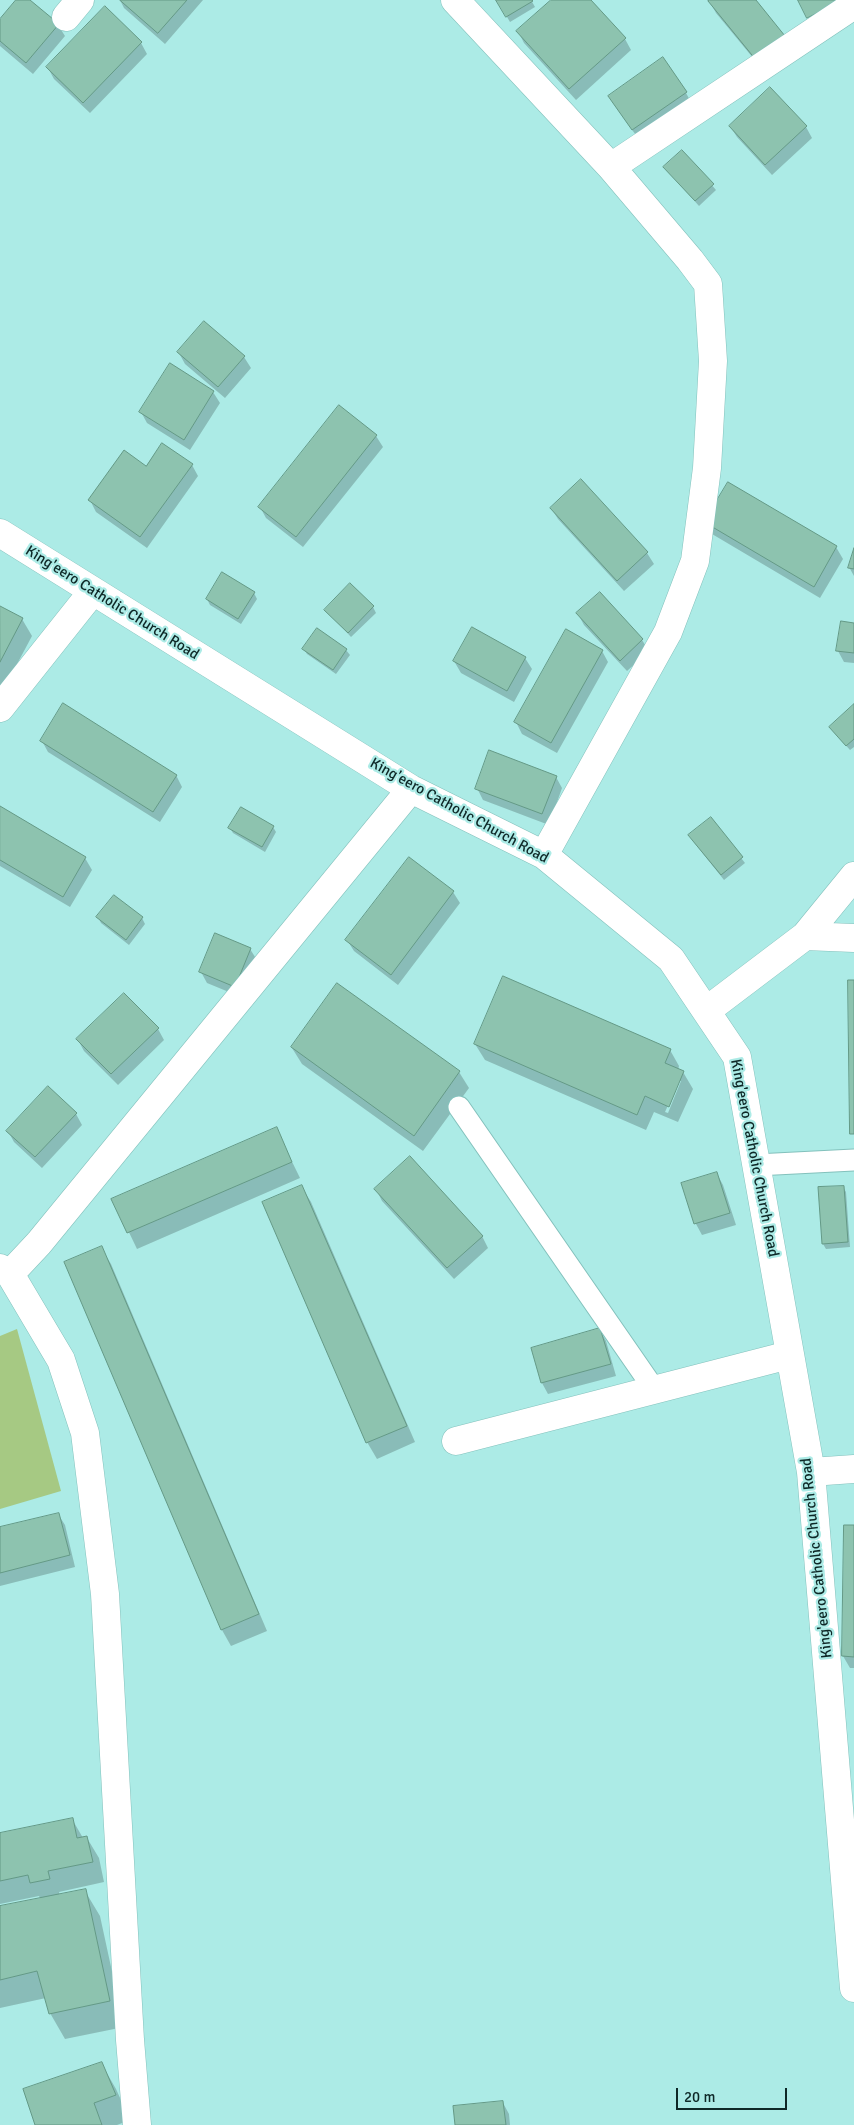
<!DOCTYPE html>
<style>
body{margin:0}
#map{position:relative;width:854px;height:2125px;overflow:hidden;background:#acebe6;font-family:Signika,sans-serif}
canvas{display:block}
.scale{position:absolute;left:676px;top:2088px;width:111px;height:22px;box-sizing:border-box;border:2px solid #0e2827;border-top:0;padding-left:6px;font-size:15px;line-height:18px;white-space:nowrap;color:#0e2827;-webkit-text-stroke:4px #acebe6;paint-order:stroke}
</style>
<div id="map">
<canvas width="854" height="2125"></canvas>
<div class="scale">20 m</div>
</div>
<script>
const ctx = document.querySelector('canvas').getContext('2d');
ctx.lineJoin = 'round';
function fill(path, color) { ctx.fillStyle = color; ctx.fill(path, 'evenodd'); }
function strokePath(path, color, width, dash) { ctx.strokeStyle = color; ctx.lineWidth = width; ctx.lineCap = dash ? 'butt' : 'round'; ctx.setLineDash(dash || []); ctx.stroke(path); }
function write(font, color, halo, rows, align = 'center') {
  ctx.font = font + ' Signika,sans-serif'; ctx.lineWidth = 4.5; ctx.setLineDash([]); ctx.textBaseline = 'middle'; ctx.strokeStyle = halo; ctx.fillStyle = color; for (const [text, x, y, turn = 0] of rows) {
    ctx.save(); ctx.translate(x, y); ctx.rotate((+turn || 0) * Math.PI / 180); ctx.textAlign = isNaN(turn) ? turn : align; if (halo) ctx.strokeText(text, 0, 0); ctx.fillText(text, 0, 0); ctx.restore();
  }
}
fill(new Path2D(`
 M 17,1329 L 61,1491 L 0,1509 L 0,1336 Z`), '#a6c983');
fill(new Path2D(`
 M 18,0 L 29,0 L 58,25 L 65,36 L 33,74 L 0,46 L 0,21 Z
 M 120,0 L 203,0 L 165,44 L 124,8 Z
 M 497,0 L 531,0 L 535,7 L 510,22 Z
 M 553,0 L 589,0 L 625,39 L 631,50 L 576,100 L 524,43 L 518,31 Z
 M 712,0 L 754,0 L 763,70 L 716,13 L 710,2 Z
 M 141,43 L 147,54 L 90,113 L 54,79 L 48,68 Z
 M 686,93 L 692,104 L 640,141 L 616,107 Z
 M 730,126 L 806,127 L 812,138 L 772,175 L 737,137 Z
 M 682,151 L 716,190 L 699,206 L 665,168 Z
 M 179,353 L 244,357 L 251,368 L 225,398 L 185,364 Z
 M 213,392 L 220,403 L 190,450 L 147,423 L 141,412 Z
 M 376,436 L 383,447 L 303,547 L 266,518 L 260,507 Z
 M 192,465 L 198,476 L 147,548 L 96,512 L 90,500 L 147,468 Z
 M 581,481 L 647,553 L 654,564 L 624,591 L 558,519 L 551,508 Z
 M 706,522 L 836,547 L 843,559 L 820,598 L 712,534 Z
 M 854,552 L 854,576 L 849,567 Z
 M 223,574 L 254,593 L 257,599 L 241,624 L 210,605 L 207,599 Z
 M 600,593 L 642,640 L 649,651 L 627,671 L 584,625 L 578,614 Z
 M 0,607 L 22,619 L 32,636 L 0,696 Z
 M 373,607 L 376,613 L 351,637 L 326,610 Z
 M 854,624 L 854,663 L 844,662 L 838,651 Z
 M 317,630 L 346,650 L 350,655 L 336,674 L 307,654 L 304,649 Z
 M 602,651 L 608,662 L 557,753 L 522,734 L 516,722 Z
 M 525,658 L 532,669 L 514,702 L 461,673 L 454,661 Z
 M 854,706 L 854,747 L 850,750 L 834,732 Z
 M 42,741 L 176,775 L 182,787 L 160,822 L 48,752 Z
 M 556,777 L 562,788 L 549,825 L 483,800 L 477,788 Z
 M 0,807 L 85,858 L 92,870 L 70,907 L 0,866 Z
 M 711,819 L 745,863 L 724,880 L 693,841 Z
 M 273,827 L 276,832 L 265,852 L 233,833 L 230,828 Z
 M 453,892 L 460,903 L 398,985 L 354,951 L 347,940 Z
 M 98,917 L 142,918 L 145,924 L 129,945 L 101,923 Z
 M 250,949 L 257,960 L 241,997 L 207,983 L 201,972 Z
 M 158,1029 L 164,1040 L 118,1085 L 84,1051 L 78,1040 Z
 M 475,1044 L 670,1050 L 679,1066 L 678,1070 L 683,1072 L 693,1089 L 678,1122 L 654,1112 L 646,1130 L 485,1060 ZM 679,1081 L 681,1081 L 668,1113 L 665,1112 Z
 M 292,1048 L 459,1072 L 469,1088 L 423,1151 L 302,1064 Z
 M 76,1114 L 82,1125 L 42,1168 L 14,1142 L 8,1131 Z
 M 276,1129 L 300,1178 L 137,1249 L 113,1199 Z
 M 717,1174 L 723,1185 L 736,1225 L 702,1235 L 696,1224 L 683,1184 Z
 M 301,1186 L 311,1202 L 415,1442 L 377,1459 L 367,1442 Z
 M 843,1187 L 846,1192 L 850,1247 L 826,1249 L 823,1244 Z
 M 376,1189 L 482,1236 L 488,1248 L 454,1279 L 382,1201 Z
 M 101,1248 L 111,1264 L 267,1631 L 231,1646 L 222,1630 L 66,1263 Z
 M 600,1330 L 606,1341 L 616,1376 L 548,1394 L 542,1383 Z
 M 58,1514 L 65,1525 L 75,1567 L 0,1586 L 0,1528 Z
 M 845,1526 L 854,1526 L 854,1668 L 850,1668 L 843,1656 Z
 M 72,1819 L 83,1838 L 87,1838 L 99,1858 L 104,1882 L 59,1892 L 60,1896 L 85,1891 L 100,1916 L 124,2027 L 65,2039 L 50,2013 L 46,1998 L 0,2008 L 0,1908 L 41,1900 L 39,1896 L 0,1904 L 0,1834 Z
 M 101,2063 L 116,2089 L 130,2120 L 117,2125 L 36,2125 Z
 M 503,2103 L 509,2114 L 510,2125 L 456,2125 Z`), '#0003');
const building = new Path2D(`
 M 16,0 L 30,0 L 59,24 L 26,63 L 0,41 L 0,19 Z
 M 120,0 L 187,0 L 158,33 Z
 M 496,0 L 532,0 L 533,1 L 506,17 Z
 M 551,0 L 591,0 L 626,38 L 569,89 L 516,31 Z
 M 710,0 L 756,0 L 785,36 L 756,60 L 708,1 Z
 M 798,0 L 844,0 L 807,18 Z
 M 105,6 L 142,42 L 83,103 L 46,67 Z
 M 663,57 L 687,92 L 632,130 L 608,96 Z
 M 770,87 L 807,126 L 765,165 L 729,126 Z
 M 682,150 L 714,184 L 695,201 L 663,167 Z
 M 204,321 L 245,356 L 218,387 L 177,352 Z
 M 170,363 L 214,391 L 184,440 L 139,412 Z
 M 339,405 L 377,435 L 296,537 L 258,507 Z
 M 162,443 L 193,464 L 140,537 L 88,500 L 124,450 L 146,466 Z
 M 581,479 L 648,552 L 617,581 L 550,508 Z
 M 728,482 L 837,546 L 814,587 L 704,522 Z
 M 854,548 L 854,569 L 848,568 Z
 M 222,572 L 255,592 L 238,619 L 206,599 Z
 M 350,583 L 374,606 L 348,633 L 324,610 Z
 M 600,592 L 643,639 L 620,661 L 576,613 Z
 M 0,606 L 23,618 L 0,662 Z
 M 841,621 L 854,623 L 854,653 L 836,651 Z
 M 472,627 L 526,657 L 507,691 L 453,661 Z
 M 317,628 L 347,649 L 333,670 L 302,649 Z
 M 566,629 L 603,650 L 551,743 L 514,722 Z
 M 63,703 L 177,775 L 153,812 L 40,741 Z
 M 854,704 L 854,739 L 846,746 L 829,727 Z
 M 489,750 L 557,776 L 542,814 L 475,789 Z
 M 0,806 L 86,857 L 63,897 L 0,860 Z
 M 241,807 L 274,826 L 262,847 L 228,828 Z
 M 711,817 L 743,857 L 721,875 L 688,835 Z
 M 409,857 L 454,891 L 391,975 L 345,940 Z
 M 114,895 L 143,917 L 126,940 L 96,917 Z
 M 215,933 L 251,948 L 235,987 L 199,972 Z
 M 503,976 L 671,1049 L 665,1063 L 684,1071 L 669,1107 L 645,1096 L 637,1115 L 474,1044 Z
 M 848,980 L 854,980 L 854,1134 L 850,1134 Z
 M 337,983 L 460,1071 L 414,1136 L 291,1047 Z
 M 124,993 L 159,1028 L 111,1074 L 76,1039 Z
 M 48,1086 L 77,1113 L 35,1157 L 6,1131 Z
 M 277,1127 L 292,1162 L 127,1233 L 111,1199 Z
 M 410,1156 L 483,1236 L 447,1268 L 374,1189 Z
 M 717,1172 L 730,1213 L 694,1224 L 681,1183 Z
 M 302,1185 L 407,1426 L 366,1443 L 262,1202 Z
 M 844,1186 L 848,1242 L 822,1244 L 818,1187 Z
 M 102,1246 L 259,1614 L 221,1630 L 64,1262 Z
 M 600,1328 L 611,1364 L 541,1383 L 531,1348 Z
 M 59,1513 L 70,1555 L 0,1573 L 0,1527 Z
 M 844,1525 L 854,1525 L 854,1657 L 842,1656 Z
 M 73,1818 L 77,1838 L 87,1836 L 93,1862 L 48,1871 L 50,1879 L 30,1883 L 28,1875 L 0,1881 L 0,1833 Z
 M 86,1889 L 110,2001 L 49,2014 L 37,1971 L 0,1980 L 0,1906 Z
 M 102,2062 L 116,2095 L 94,2103 L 102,2125 L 35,2125 L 23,2089 Z
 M 503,2101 L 506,2125 L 455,2125 L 453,2106 Z`);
fill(building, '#8dc3af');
strokePath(building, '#649986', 1);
const lane = new Path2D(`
 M 459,1107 L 654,1389
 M 756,1165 L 854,1160`);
const street = new Path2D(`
 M 455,0 L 611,167 L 690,260 L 708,284 L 713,361 L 707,468 L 695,561 L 668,632 L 544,855
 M 66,17 L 80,0
 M 611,167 L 854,5
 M 0,533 L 411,789 L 544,855 L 671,959 L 737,1057 L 811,1472 L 854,1988
 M 0,708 L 93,591
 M 805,936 L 854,938
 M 706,1011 L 805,936 L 854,876
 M 0,1268 L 10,1274 L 39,1243 L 411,789
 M 10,1274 L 61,1360 L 85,1433 L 105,1594 L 130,2040 L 137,2125
 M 456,1441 L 789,1355
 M 811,1472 L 854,1469`);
strokePath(lane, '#83c1bc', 23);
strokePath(street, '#83c1bc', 29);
strokePath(lane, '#fff', 21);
strokePath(street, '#fff', 28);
write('15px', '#0e2827', '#acebe6', [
 ["King'eero Catholic Church Road",112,603,32],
 ["King'eero Catholic Church Road",459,811,29],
 ["King'eero Catholic Church Road",754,1158,79],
 ["King'eero Catholic Church Road",817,1558,-96]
]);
</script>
